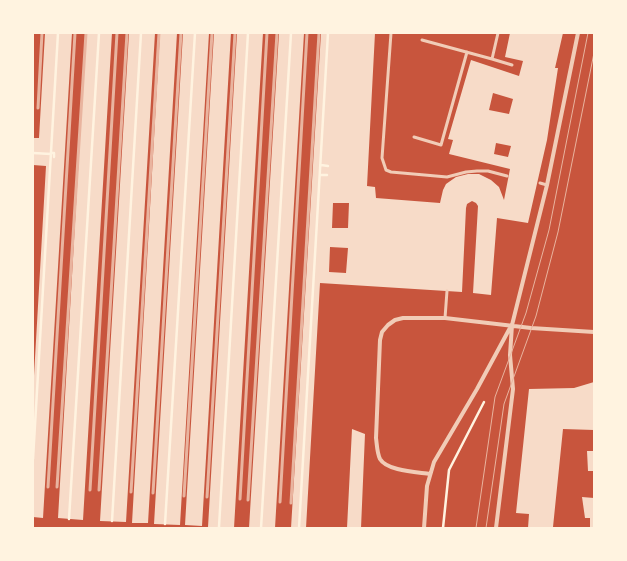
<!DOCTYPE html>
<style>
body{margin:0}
#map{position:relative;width:627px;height:561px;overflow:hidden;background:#c8553d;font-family:"Alegreya Sans",sans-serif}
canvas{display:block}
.frame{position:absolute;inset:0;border:34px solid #fff3e0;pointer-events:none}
</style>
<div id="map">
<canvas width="627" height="561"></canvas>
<div class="frame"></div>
</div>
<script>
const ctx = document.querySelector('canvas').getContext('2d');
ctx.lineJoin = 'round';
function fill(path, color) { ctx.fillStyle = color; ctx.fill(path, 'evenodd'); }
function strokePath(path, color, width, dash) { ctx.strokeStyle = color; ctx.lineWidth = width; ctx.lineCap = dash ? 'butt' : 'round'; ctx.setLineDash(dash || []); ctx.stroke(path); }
fill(new Path2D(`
 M 45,33 L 72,33 L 43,518 L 33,517 L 33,393 L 46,166 L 33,165 L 33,138 L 39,138 Z
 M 86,33 L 112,33 L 83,520 L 58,518 Z
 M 129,33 L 155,33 L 126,522 L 100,521 Z
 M 160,33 L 177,33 L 148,523 L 132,523 Z
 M 183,33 L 209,33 L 180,525 L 154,524 Z
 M 214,33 L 231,33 L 202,526 L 185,525 Z
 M 237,33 L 263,33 L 234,528 L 208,527 Z
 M 279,33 L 304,33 L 275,528 L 249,528 Z
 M 321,33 L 375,33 L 367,186 L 375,187 L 376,198 L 440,203 L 443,190 L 446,184 L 456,177 L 468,174 L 479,174 L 491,180 L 499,187 L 504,200 L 510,169 L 449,154 L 453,140 L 448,139 L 471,60 L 519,76 L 523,61 L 505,57 L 510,33 L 563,33 L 555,68 L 558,68 L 547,140 L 528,223 L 497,218 L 491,295 L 473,293 L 478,206 L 476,203 L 472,201 L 467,204 L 466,208 L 462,292 L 320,283 L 306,528 L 291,528 ZM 493,93 L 513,99 L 509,114 L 489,110 ZM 496,143 L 511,146 L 508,157 L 494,154 ZM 333,203 L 349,203 L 348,228 L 332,228 ZM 330,247 L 348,248 L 346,273 L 329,272 Z
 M 594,382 L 594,430 L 563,429 L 553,527 L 557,528 L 528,528 L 529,514 L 516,513 L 529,389 L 574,388 Z
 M 352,429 L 365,434 L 361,528 L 347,528 Z
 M 587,451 L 594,451 L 594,471 L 588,471 Z
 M 582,497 L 594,498 L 594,528 L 590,528 L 590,518 L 585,518 Z`), '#f7dbc8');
strokePath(new Path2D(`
 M 33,153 L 51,154
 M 51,153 L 54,153 L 54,157
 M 321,165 L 328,166
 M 320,175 L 327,175
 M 33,459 L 58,33
 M 69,519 L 99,33
 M 112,521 L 141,33
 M 165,524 L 195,33
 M 219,527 L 248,33
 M 261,528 L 291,33
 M 299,528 L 328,33
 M 443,528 L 449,470 L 484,402`), '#fff3e0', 2.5);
strokePath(new Path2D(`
 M 391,33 L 382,158 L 386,170 L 391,172 L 447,177 L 466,172 L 477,171 L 488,171 L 507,176
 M 422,40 L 492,59 L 498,33
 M 492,59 L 512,65
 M 414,137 L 441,145 L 467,52
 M 540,183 L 547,185
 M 445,318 L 447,291`), '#f1ccb7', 3);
strokePath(new Path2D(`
 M 430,474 C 417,472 387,471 380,459 C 377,453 377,445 376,438 L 380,340 L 382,332 L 388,325 L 395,320 L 403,318 L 445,318 L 531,328 L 594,332
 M 424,528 L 427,486 L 434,462 L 477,389 L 511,326
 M 496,528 L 513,389 L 510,355 L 512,325 L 547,185 L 578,33`), '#f1ccb7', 4);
strokePath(new Path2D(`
 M 476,528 L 495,397 L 526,313 L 549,230 L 588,33
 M 486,528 L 504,404 L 536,316 L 558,232 L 594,53`), '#e9b49f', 1);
strokePath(new Path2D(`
 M 38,108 L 42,33
 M 48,487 L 75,33
 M 57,487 L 86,33
 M 90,490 L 117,33
 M 99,490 L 127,33
 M 131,492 L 159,33
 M 153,493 L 181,33
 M 184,496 L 212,33
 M 207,497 L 235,33
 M 240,499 L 267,33
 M 248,500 L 277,33
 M 280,502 L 307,33
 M 291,503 L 319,33`), '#e9b49f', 3);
</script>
